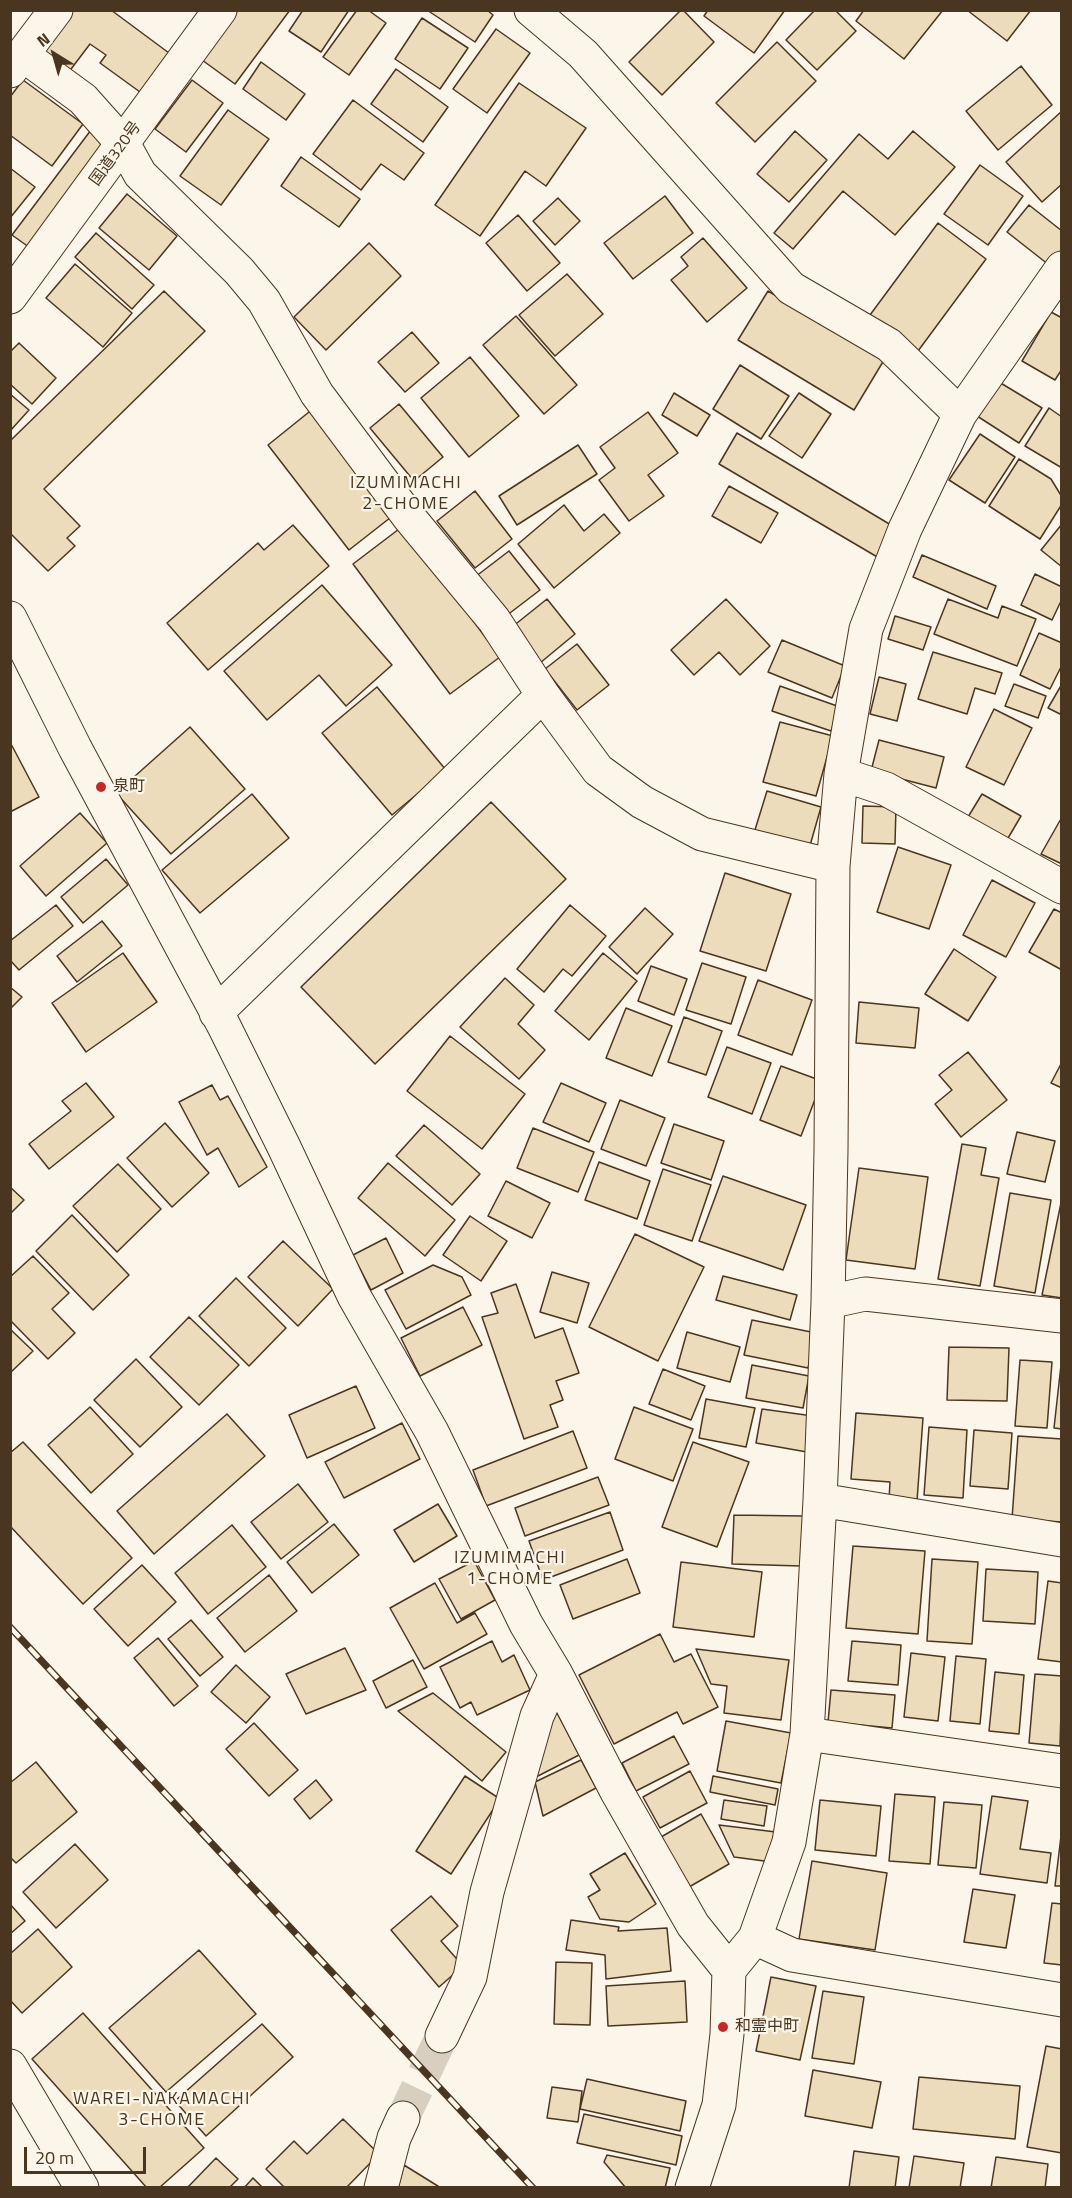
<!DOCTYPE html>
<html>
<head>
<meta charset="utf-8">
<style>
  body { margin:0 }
  #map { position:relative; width:1072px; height:2198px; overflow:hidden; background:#fbf6e9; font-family:"Titillium Web",sans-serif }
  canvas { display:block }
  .frame { position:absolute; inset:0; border:12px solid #4a3520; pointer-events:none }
  .north { position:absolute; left:24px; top:24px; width:60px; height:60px; -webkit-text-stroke:4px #fbf6e9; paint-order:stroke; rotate:323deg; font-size:16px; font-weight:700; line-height:24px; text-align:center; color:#4a3520 }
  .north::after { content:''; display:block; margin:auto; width:21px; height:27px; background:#4a3520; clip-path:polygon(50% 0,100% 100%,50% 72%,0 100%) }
  .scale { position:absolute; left:24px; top:2147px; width:122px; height:27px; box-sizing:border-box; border:3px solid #4a3520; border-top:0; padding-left:8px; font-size:18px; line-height:21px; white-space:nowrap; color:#4a3520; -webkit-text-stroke:4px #fbf6e9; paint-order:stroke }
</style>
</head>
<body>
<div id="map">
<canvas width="1072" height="2198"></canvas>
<div class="frame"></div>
<div class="north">N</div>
<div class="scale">20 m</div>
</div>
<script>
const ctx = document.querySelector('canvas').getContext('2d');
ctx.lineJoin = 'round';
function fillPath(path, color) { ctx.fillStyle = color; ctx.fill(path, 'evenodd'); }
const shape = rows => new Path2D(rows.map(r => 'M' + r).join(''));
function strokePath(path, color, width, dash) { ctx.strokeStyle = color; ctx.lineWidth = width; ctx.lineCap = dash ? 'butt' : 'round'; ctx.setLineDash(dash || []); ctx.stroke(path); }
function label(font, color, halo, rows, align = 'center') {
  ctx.font = font + ' "Titillium Web","Noto Sans JP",sans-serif'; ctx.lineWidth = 4.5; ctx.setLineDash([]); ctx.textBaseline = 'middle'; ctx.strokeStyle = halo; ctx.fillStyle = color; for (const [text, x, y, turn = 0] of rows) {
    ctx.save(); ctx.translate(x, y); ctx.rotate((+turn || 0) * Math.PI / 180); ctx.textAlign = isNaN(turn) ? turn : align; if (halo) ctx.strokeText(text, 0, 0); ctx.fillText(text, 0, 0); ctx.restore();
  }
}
const building = shape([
  [63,10,111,10,169,53,140,92,100,63,106,55,90,44,65,77,32,53,63,10],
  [238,10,290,10,235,84,202,60,238,10],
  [303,10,349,10,321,52,289,31,303,10],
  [357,10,368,10,386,23,349,75,323,57,357,10],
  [427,10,487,10,493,15,475,42,427,10],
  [681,10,683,10,714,42,662,95,629,62,681,10],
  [708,10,785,10,754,53,704,16,708,10],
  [815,10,835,10,856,31,817,70,786,40,815,10],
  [864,10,943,10,904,59,856,21,864,10],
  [967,10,1031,10,1007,41,967,10],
  [422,18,468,48,440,89,395,59,422,18],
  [496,29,530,53,487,113,453,89,496,29],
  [777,42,816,81,755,142,716,103,777,42],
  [261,62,305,94,286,120,243,89,261,62],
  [1021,66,1052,105,998,150,966,111,1021,66],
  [396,69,448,107,423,142,371,104,396,69],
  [23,80,83,124,52,166,10,135,10,97,23,80],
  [192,80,223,103,186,152,155,129,192,80],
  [519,83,586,128,546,186,525,171,480,236,435,205,519,83],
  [353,100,424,153,404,180,381,164,361,190,313,154,353,100],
  [228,110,269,139,221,205,180,176,228,110],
  [1062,111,1062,184,1042,202,1006,162,1062,111],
  [91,130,112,145,33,250,12,235,91,130],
  [795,131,827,160,789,202,757,174,795,131],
  [913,131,955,167,895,235,843,191,793,249,774,233,859,134,888,159,913,131],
  [301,157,360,199,339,227,281,186,301,157],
  [980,165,1023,196,988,245,944,214,980,165],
  [10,168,35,187,10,218,10,168],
  [127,194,177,236,149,270,99,228,127,194],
  [665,196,693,233,633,279,604,243,665,196],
  [558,198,580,221,555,245,533,221,558,198],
  [1029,205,1062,231,1062,250,1049,265,1007,232,1029,205],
  [518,215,560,263,527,291,486,243,518,215],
  [938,223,986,259,918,351,870,315,938,223],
  [96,233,154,285,132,309,75,257,96,233],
  [703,238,747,288,707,322,671,280,688,266,681,257,703,238],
  [369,243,401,276,326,350,294,317,369,243],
  [75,264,132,313,103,347,46,298,75,264],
  [567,274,603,314,555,356,519,315,567,274],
  [164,291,205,331,44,489,80,526,67,538,75,546,48,571,10,533,10,441,164,291],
  [768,291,884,360,854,410,738,340,768,291],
  [1051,312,1062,318,1062,369,1055,380,1022,361,1051,312],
  [516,316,577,385,544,414,483,345,516,316],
  [412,332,439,363,405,392,378,362,412,332],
  [19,343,56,378,32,404,10,384,10,352,19,343],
  [470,357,519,416,469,457,421,398,470,357],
  [740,365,789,396,761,439,713,409,740,365],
  [999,382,1042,408,1019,443,977,416,999,382],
  [674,393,710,415,697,436,662,415,674,393],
  [799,393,831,414,802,458,769,436,799,393],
  [10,394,29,410,10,431,10,394],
  [399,404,443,457,414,481,370,428,399,404],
  [314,408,395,514,349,550,268,445,314,408],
  [1049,408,1062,417,1062,468,1025,446,1049,408],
  [648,412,678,453,648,475,664,496,629,521,599,480,615,468,600,447,648,412],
  [737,433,896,528,879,558,719,464,737,433],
  [980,434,1015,457,985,503,949,480,980,434],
  [578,445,597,474,517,525,499,496,578,445],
  [1019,459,1051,479,1062,497,1062,504,1040,539,989,506,1019,459],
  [729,486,778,513,761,543,712,516,729,486],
  [475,491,512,539,475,568,437,521,475,491],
  [564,505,584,531,604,514,620,533,554,588,518,544,564,505],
  [1062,524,1062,567,1041,550,1062,524],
  [293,525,329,566,208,670,167,623,258,543,264,550,293,525],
  [403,526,500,657,450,694,353,564,403,526],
  [509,551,540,590,506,616,475,577,509,551],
  [922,555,996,586,987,609,913,577,922,555],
  [1035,574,1062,587,1062,599,1052,620,1021,605,1035,574],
  [322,585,392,665,346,706,319,675,267,720,224,671,322,585],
  [547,599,575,634,540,663,512,627,547,599],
  [726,599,770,646,740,675,719,652,694,675,671,650,726,599],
  [948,599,998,618,1002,606,1036,619,1017,666,934,634,948,599],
  [895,616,931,627,923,650,888,639,895,616],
  [1039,633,1062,643,1062,665,1050,689,1020,675,1039,633],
  [782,640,845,666,832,698,768,672,782,640],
  [577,644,609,685,577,710,545,669,577,644],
  [933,652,1002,673,995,694,975,688,967,714,918,699,933,652],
  [879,677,906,684,897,721,870,714,879,677],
  [1014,684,1046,696,1038,718,1005,706,1014,684],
  [1062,684,1062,715,1048,708,1062,684],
  [780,686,840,707,831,731,772,711,780,686],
  [377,687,446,770,392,815,322,733,377,687],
  [994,709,1032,728,1004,785,966,767,994,709],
  [780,722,833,736,816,796,763,782,780,722],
  [190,727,245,789,171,854,116,793,190,727],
  [879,740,944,757,936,788,871,771,879,740],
  [10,742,39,797,10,812,10,742],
  [767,791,821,807,809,849,754,833,767,791],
  [252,794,289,838,200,913,162,870,252,794],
  [982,794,1021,816,1004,845,965,822,982,794],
  [491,802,566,879,375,1064,301,987,491,802],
  [863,806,896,807,895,844,862,843,863,806],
  [80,813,107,843,46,896,20,866,80,813],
  [1062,817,1062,864,1041,854,1062,817],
  [898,847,951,865,929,929,877,912,898,847],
  [106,859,128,885,83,923,61,897,106,859],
  [725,873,791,894,766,971,700,951,725,873],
  [992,880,1035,903,1006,957,963,935,992,880],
  [56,905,73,926,19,970,10,960,10,941,56,905],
  [570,905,606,936,572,976,563,969,544,992,517,969,570,905],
  [645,908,673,934,637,974,609,947,645,908],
  [1054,909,1062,913,1062,970,1029,952,1054,909],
  [102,921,122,946,77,982,57,956,102,921],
  [954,949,996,977,968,1021,925,994,954,949],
  [123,953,157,1002,86,1052,52,1003,123,953],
  [603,953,637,981,589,1040,555,1011,603,953],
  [702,963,746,977,731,1024,686,1010,702,963],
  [651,966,687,979,674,1015,638,1001,651,966],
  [505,978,534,1005,518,1024,545,1050,519,1079,460,1027,505,978],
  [758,980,812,1000,792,1055,738,1035,758,980],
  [10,987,22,997,10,1009,10,987],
  [859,1002,919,1008,915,1048,856,1043,859,1002],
  [626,1008,672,1026,652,1076,606,1058,626,1008],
  [684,1017,722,1031,706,1075,668,1062,684,1017],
  [450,1036,525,1094,482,1149,407,1091,450,1036],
  [727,1047,771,1063,752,1114,708,1097,727,1047],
  [968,1052,1007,1100,961,1137,935,1104,952,1090,939,1075,968,1052],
  [1062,1062,1062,1088,1051,1083,1062,1062],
  [781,1066,822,1081,801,1136,760,1120,781,1066],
  [86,1083,114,1117,49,1169,29,1144,71,1111,62,1101,86,1083],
  [561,1083,606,1103,589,1142,543,1122,561,1083],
  [212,1085,220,1100,228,1096,267,1167,239,1187,218,1148,207,1155,179,1102,212,1085],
  [620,1100,665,1118,646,1166,601,1149,620,1100],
  [165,1123,209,1173,172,1207,127,1158,165,1123],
  [674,1124,724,1141,711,1180,661,1163,674,1124],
  [424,1125,480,1174,452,1205,396,1156,424,1125],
  [533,1128,594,1152,578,1192,517,1168,533,1128],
  [1017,1132,1055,1141,1045,1182,1007,1174,1017,1132],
  [962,1144,986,1148,981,1175,999,1178,980,1286,938,1279,962,1144],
  [599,1162,650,1181,637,1219,585,1200,599,1162],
  [388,1163,455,1220,425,1256,358,1198,388,1163],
  [118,1164,161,1209,117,1252,73,1206,118,1164],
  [859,1168,928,1177,915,1269,846,1260,859,1168],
  [663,1169,711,1185,692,1241,644,1225,663,1169],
  [723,1176,806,1205,783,1270,699,1241,723,1176],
  [506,1181,550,1203,532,1238,488,1216,506,1181],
  [10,1187,24,1200,10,1214,10,1187],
  [1010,1193,1051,1200,1035,1293,994,1286,1010,1193],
  [1062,1198,1062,1298,1042,1295,1062,1198],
  [72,1215,129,1275,93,1310,36,1251,72,1215],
  [470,1216,507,1241,481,1281,443,1255,470,1216],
  [635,1234,704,1267,658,1361,589,1327,635,1234],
  [386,1238,403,1273,371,1290,353,1255,386,1238],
  [283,1241,333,1289,298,1326,248,1277,283,1241],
  [33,1256,69,1293,52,1309,75,1333,48,1359,10,1320,10,1277,33,1256],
  [433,1265,462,1277,471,1295,406,1329,385,1290,433,1265],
  [552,1272,589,1283,577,1323,540,1312,552,1272],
  [723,1276,797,1295,790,1320,716,1300,723,1276],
  [236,1278,286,1328,249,1366,199,1316,236,1278],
  [516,1284,535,1338,563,1328,579,1373,556,1381,563,1400,550,1405,558,1427,524,1439,482,1317,498,1313,491,1293,516,1284],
  [463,1307,482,1345,420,1376,401,1338,463,1307],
  [189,1317,239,1365,199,1405,150,1357,189,1317],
  [752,1320,816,1333,808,1368,744,1355,752,1320],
  [10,1329,33,1351,10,1373,10,1329],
  [687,1332,740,1347,730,1382,677,1368,687,1332],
  [949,1347,1009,1348,1007,1401,947,1400,949,1347],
  [136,1359,182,1407,140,1447,94,1400,136,1359],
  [1020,1360,1052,1362,1047,1428,1015,1426,1020,1360],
  [752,1365,809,1376,803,1408,746,1398,752,1365],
  [1061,1365,1062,1365,1062,1429,1054,1428,1061,1365],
  [663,1369,705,1386,691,1420,649,1404,663,1369],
  [356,1386,375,1428,307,1458,289,1415,356,1386],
  [706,1399,755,1408,746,1447,699,1438,706,1399],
  [90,1407,133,1454,91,1493,48,1445,90,1407],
  [634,1407,693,1429,673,1481,615,1459,634,1407],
  [762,1409,813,1416,807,1452,756,1443,762,1409],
  [856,1413,923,1418,917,1501,889,1500,890,1482,851,1479,856,1413],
  [227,1414,265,1456,154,1554,117,1511,227,1414],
  [402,1423,420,1459,344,1498,325,1462,402,1423],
  [929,1427,967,1430,963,1498,924,1495,929,1427],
  [974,1430,1012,1433,1008,1489,970,1486,974,1430],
  [573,1431,587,1468,486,1506,473,1470,573,1431],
  [1018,1436,1062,1439,1062,1522,1012,1519,1018,1436],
  [23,1442,132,1558,83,1604,10,1526,10,1453,23,1442],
  [693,1442,749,1462,717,1547,662,1527,693,1442],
  [598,1477,609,1505,525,1536,515,1508,598,1477],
  [298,1484,328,1522,281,1559,251,1522,298,1484],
  [438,1504,457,1536,414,1562,394,1530,438,1504],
  [610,1512,623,1550,543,1580,529,1541,610,1512],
  [734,1515,803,1516,801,1566,732,1564,734,1515],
  [334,1524,359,1555,312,1593,287,1562,334,1524],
  [232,1525,266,1567,208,1614,175,1573,232,1525],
  [853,1546,925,1551,918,1634,846,1628,853,1546],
  [627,1559,640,1593,573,1619,560,1585,627,1559],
  [932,1559,978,1562,972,1644,927,1641,932,1559],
  [474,1561,495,1600,461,1619,439,1579,474,1561],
  [681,1562,762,1572,754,1637,673,1627,681,1562],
  [142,1565,176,1602,128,1646,94,1609,142,1565],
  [986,1569,1038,1572,1035,1624,983,1621,986,1569],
  [269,1575,297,1611,245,1652,217,1618,269,1575],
  [1048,1581,1062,1583,1062,1662,1038,1659,1048,1581],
  [435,1583,457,1623,475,1613,487,1634,424,1669,390,1608,435,1583],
  [191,1620,223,1657,200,1676,168,1639,191,1620],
  [660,1634,674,1662,691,1654,718,1707,683,1724,677,1712,614,1744,579,1675,660,1634],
  [158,1638,198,1686,174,1706,134,1658,158,1638],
  [492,1641,502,1662,514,1655,530,1690,477,1715,471,1702,460,1708,440,1667,492,1641],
  [852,1641,901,1645,898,1685,848,1681,852,1641],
  [345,1648,366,1690,306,1714,286,1674,345,1648],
  [696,1649,789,1660,781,1720,724,1713,727,1686,711,1684,696,1649],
  [911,1653,945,1657,938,1721,904,1717,911,1653],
  [956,1656,986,1659,980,1724,950,1721,956,1656],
  [413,1660,427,1687,386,1708,373,1681,413,1660],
  [236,1665,270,1697,246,1723,211,1692,236,1665],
  [995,1672,1024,1675,1019,1734,989,1731,995,1672],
  [1035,1674,1062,1676,1060,1746,1029,1743,1035,1674],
  [831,1690,895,1695,892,1728,828,1722,831,1690],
  [433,1693,506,1752,482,1781,398,1711,433,1693],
  [556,1711,579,1755,538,1776,533,1767,556,1711],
  [726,1721,791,1733,781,1783,717,1771,726,1721],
  [254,1723,298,1770,269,1796,226,1749,254,1723],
  [674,1736,689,1764,636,1791,622,1763,674,1736],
  [581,1760,596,1788,543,1816,535,1782,581,1760],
  [36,1762,77,1812,16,1863,10,1857,10,1783,36,1762],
  [690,1771,707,1803,660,1828,643,1797,690,1771],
  [465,1776,500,1799,451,1874,416,1851,465,1776],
  [713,1776,778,1789,775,1805,710,1792,713,1776],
  [316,1780,332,1800,310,1819,294,1799,316,1780],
  [895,1794,935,1797,930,1864,889,1861,895,1794],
  [992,1796,1028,1801,1020,1849,1051,1853,1047,1883,980,1874,992,1796],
  [724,1800,767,1806,764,1826,721,1819,724,1800],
  [820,1800,881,1806,876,1856,815,1850,820,1800],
  [944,1802,982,1805,976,1868,938,1865,944,1802],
  [701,1814,729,1864,689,1887,661,1837,701,1814],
  [719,1825,776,1832,772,1862,734,1857,719,1825],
  [1061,1836,1062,1836,1062,1886,1055,1886,1061,1836],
  [75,1844,108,1880,56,1928,23,1892,75,1844],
  [625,1853,656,1904,629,1922,600,1919,588,1897,600,1890,590,1874,625,1853],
  [812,1861,887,1873,875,1950,799,1939,812,1861],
  [973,1889,1015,1895,1006,1948,964,1942,973,1889],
  [431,1896,458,1926,441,1941,463,1966,439,1987,391,1930,431,1896],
  [1052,1903,1062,1904,1062,1965,1044,1963,1052,1903],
  [10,1904,25,1921,10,1934,10,1904],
  [571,1920,619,1927,618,1931,667,1928,671,1971,606,1979,605,1955,566,1950,571,1920],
  [38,1929,72,1967,22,2013,10,2000,10,1954,38,1929],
  [199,1950,256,2014,166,2092,109,2028,199,1950],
  [556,1962,592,1963,590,2025,554,2024,556,1962],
  [771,1977,816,1986,800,2060,756,2051,771,1977],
  [685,1981,687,2022,608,2026,606,1986,685,1981],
  [823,1991,864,1997,854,2064,812,2058,823,1991],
  [83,2013,204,2148,159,2188,147,2188,32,2059,83,2013],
  [262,2024,293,2057,206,2136,175,2101,262,2024],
  [1046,2046,1062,2049,1062,2153,1027,2147,1046,2046],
  [813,2070,881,2082,872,2128,805,2116,813,2070],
  [919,2077,1020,2086,1015,2139,913,2129,919,2077],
  [587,2079,686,2101,680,2131,580,2109,587,2079],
  [552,2087,582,2091,578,2122,547,2118,552,2087],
  [584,2114,682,2136,676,2165,577,2143,584,2114],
  [343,2119,379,2154,346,2188,285,2188,266,2169,294,2141,307,2154,343,2119],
  [854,2151,899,2157,895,2188,849,2188,854,2151],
  [607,2155,670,2168,665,2188,626,2188,604,2162,607,2155],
  [914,2156,964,2163,960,2188,909,2188,914,2156],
  [996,2157,1048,2164,1045,2188,991,2188,996,2157],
  [216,2158,238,2179,229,2188,187,2188,216,2158],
  [404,2165,441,2188,398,2188,404,2165],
  [253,2178,263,2188,244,2188,253,2178]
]);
const minorTunnel = shape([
  [403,2118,442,2036]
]);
const minor = shape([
  [531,10,583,54,791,288,889,345,960,414],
  [23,55,83,99,124,145,140,174,239,271,264,301,317,394,408,516,494,620,543,695,598,770,642,802,702,834,833,866],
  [10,71,56,10],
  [10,618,75,748,224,1026,284,1147,354,1296,432,1432,526,1624,556,1674,616,1790,693,1925,729,1970],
  [841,774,886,789,1062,887],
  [216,1013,543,695],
  [828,1302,865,1294,1062,1316],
  [820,1500,1062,1540],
  [807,1734,1062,1771],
  [755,1938,792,1955,1062,2000],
  [442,2036,470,1977,487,1892,537,1716,556,1674],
  [10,2066,82,2188],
  [381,2188,394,2138,403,2118],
  [692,2188,719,2105,727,2034,729,1970,755,1938,789,1842,807,1734,820,1500,828,1302,831,1150,833,866,841,774,866,629,905,529,960,414,1062,268]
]);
const tertiary = shape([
  [10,297,220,10]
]);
const rail = shape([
  [10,1627,533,2188]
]);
const markers = [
  [101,787,6,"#c62828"],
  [723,2027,6,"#c62828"]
];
const streetNames = [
  ["国道320号",116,154,-54]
];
const poiNames = [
  ["泉町",113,787],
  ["和霊中町",735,2027]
];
const neighbourhoodNames = [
  ["IZUMIMACHI",406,484],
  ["2-CHOME",406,505],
  ["IZUMIMACHI",510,1559],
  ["1-CHOME",510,1580],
  ["WAREI-NAKAMACHI",162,2100],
  ["3-CHOME",162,2121]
];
fillPath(building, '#ecdcbc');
strokePath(building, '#4a3520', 1.5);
strokePath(minorTunnel, '#d8cfc1', 33, [33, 16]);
strokePath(minor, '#4a3520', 35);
strokePath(tertiary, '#4a3520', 35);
strokePath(minor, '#fbf6e9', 33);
strokePath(tertiary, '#fbf6e9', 33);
strokePath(rail, '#4a3520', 7);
strokePath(rail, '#fbf6e9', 4.5, [14]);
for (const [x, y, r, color] of markers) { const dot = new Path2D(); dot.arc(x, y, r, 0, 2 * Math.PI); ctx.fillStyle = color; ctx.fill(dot); strokePath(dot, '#fbf6e9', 2); }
label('16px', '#4a3520', '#fbf6e9', streetNames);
label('16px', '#4a3520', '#fbf6e9', poiNames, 'left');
ctx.letterSpacing = '1.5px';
label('18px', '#4a3520', '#fbf6e9', neighbourhoodNames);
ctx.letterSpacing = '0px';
</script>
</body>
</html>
